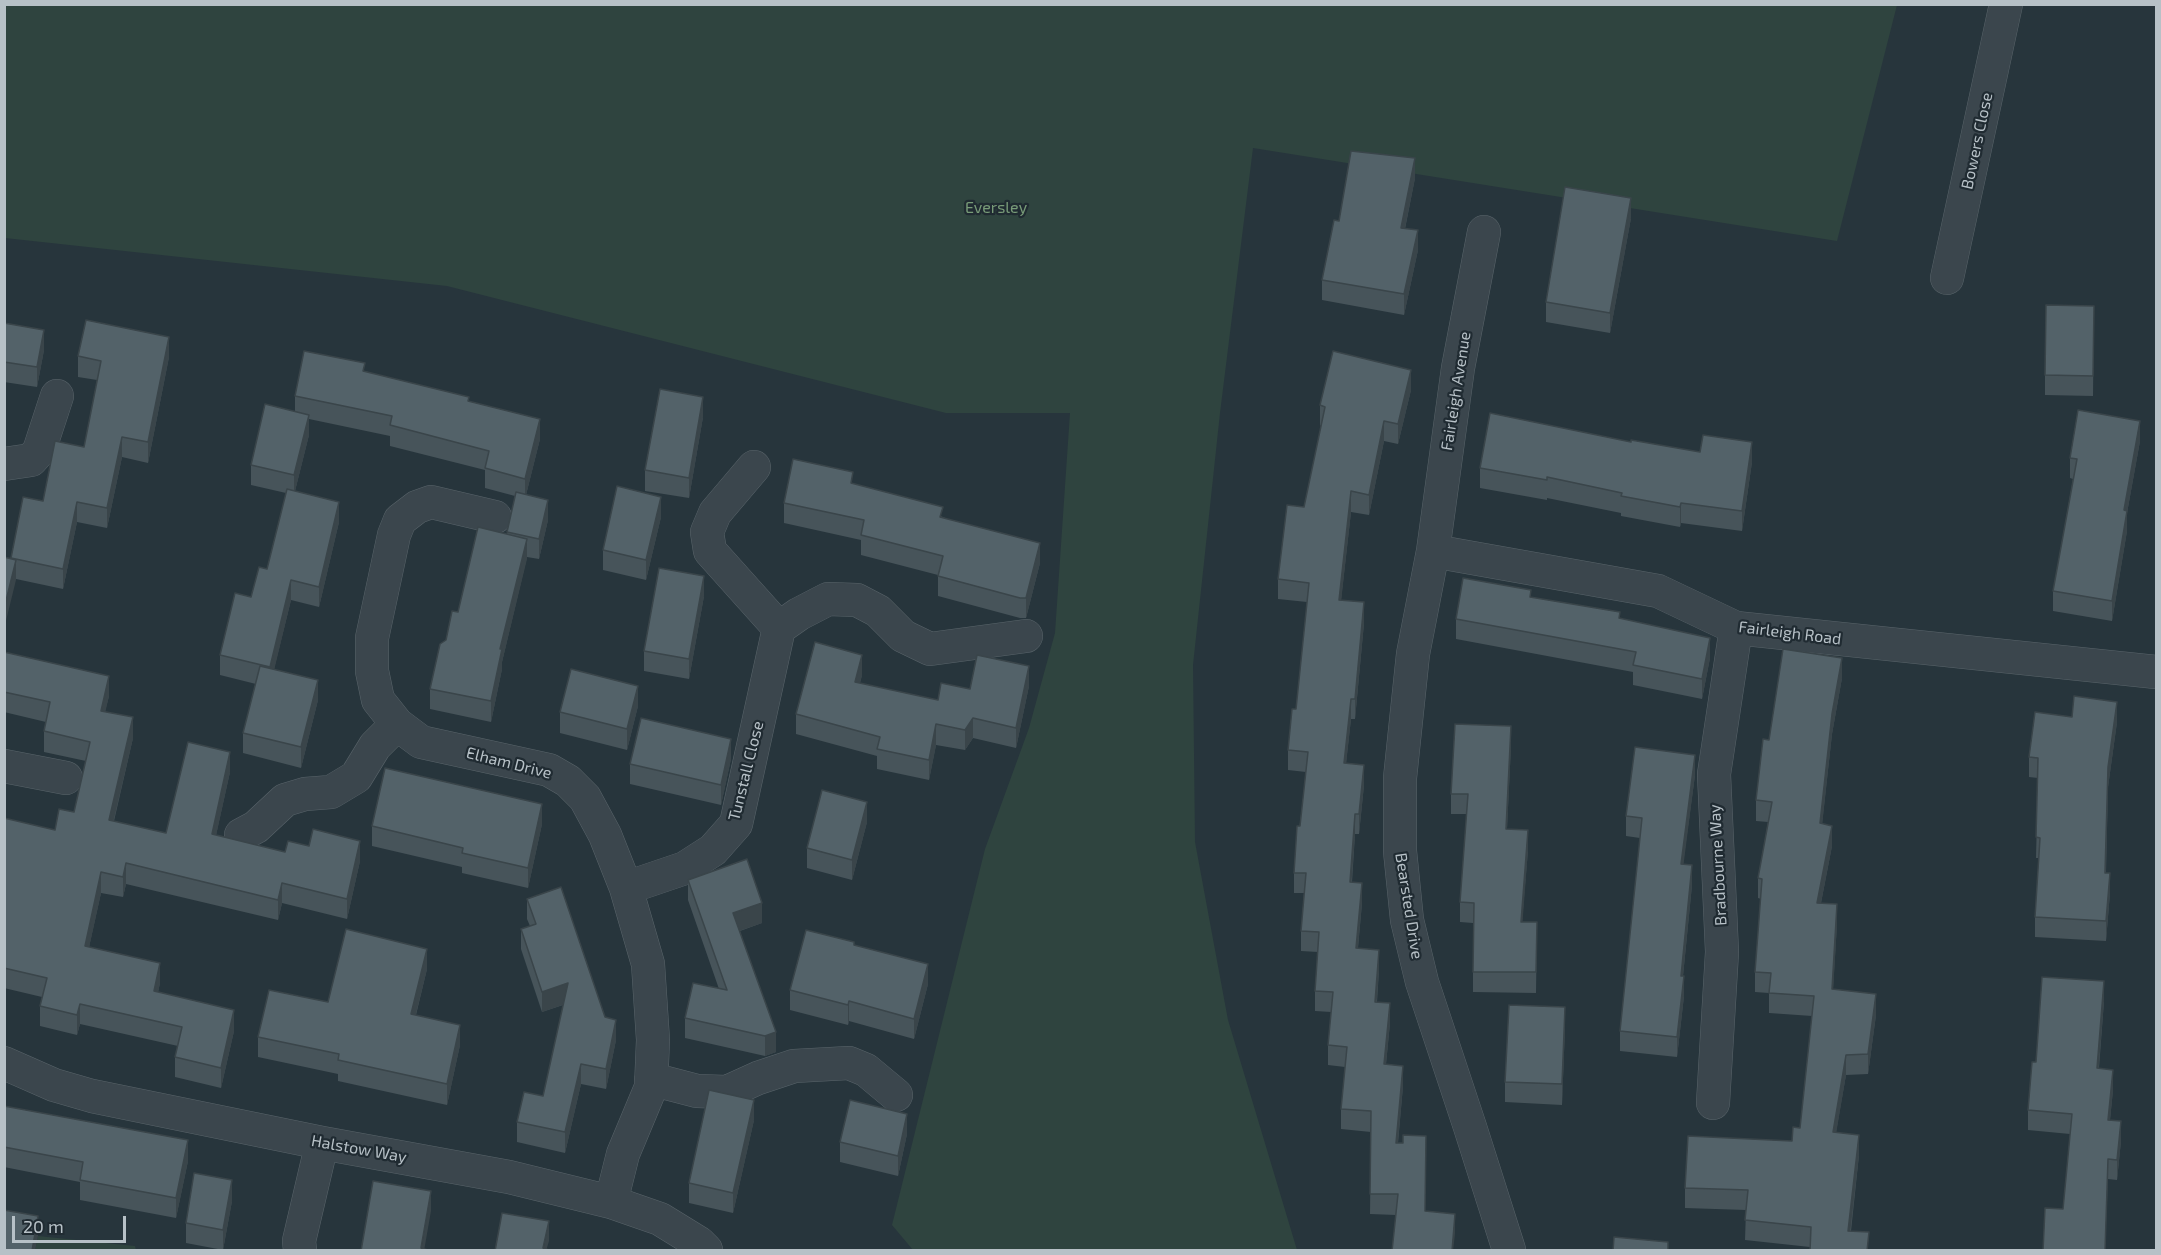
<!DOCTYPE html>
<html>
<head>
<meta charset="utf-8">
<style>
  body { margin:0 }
  #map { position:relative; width:2161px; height:1255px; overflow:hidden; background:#27353c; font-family:"Exo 2",sans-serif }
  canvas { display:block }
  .frame { position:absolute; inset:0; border:6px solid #b7c1c7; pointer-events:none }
  .scale { position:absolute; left:12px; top:1216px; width:114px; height:27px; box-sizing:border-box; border:3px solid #b7c1c7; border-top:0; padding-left:8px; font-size:18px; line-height:21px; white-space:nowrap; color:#b7c1c7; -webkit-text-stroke:4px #202b32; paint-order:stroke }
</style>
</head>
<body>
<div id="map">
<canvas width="2161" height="1255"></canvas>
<div class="frame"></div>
<div class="scale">20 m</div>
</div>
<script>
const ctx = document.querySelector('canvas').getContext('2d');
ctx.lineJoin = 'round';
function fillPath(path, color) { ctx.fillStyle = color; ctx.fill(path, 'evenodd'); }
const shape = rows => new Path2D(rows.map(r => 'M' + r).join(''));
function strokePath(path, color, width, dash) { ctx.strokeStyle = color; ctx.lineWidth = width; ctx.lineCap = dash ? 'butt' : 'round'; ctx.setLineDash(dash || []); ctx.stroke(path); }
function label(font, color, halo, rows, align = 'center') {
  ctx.font = font + ' "Exo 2",sans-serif'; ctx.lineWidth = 4.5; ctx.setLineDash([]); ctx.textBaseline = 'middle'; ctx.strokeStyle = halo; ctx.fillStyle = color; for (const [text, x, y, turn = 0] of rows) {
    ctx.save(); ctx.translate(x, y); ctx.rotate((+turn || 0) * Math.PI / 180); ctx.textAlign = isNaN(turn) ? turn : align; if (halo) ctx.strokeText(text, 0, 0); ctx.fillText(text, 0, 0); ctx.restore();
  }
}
const green = shape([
  [5,5,1897,5,1837,241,1253,148,1220,413,1193,665,1195,842,1228,1020,1297,1250,913,1250,892,1225,985,849,1029,728,1055,633,1070,413,946,413,447,286,5,238],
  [38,1236,135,1246,136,1250,35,1250]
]);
const street = shape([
  [1484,232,1458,368,1433,551,1413,654,1400,778,1400,851,1407,920,1422,982,1470,1127,1509,1250],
  [1947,278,2006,4],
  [4,464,31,460,39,451,57,396],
  [495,517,431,502,417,507,400,520,394,535,372,638,372,671,378,700,397,724,421,742,549,770,568,781,585,798,605,835,626,888,648,964,653,1040,651,1087,623,1154,611,1202],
  [1433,551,1658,591,1736,628,2156,672],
  [779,628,799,614,828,599,857,600,878,611,903,636,930,649,1026,636],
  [4,766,66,778],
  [241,835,256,827,285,800,305,794,331,792,356,777,375,746,397,724],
  [626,888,685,868,713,850,736,824,779,628,710,551,707,532,715,513,754,467],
  [4,1063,54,1085,92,1096,322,1143,509,1177,611,1202,660,1219,699,1243,706,1250],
  [651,1079,697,1091,727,1092,758,1078,794,1066,849,1063,866,1070,896,1095],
  [1713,1103,1722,952,1714,774,1736,628],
  [300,1250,299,1241,322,1143]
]);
const wall = shape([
  [1415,178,1405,229,1418,250,1404,315,1322,300,1322,280,1339,221],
  [1631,218,1610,333,1546,322,1546,302],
  [2094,306,2093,396,2045,395,2045,375],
  [4,323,44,350,37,387,4,382],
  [78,356,169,357,148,463,122,457,107,528,77,522,63,589,16,579,11,559,43,501,84,447,97,380,78,377],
  [365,371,469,401,540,439,526,495,548,520,539,559,527,557,502,662,502,669,491,722,430,709,430,689,446,640,458,612,507,534,515,496,485,488,485,470,390,446,390,436,309,419,309,435,295,491,339,522,319,607,291,600,274,669,318,700,301,768,243,753,243,733,256,684,220,675,220,655,267,569,286,493,251,485,251,465,295,411,295,396],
  [1411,390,1398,444,1384,441,1369,515,1351,512,1341,600,1364,623,1355,719,1351,719,1346,763,1364,785,1359,834,1355,834,1352,882,1362,903,1358,948,1379,970,1377,1002,1390,1023,1386,1064,1403,1086,1398,1143,1425,1211,1455,1234,1396,1215,1370,1214,1371,1132,1341,1129,1341,1109,1345,1067,1328,1065,1328,1045,1331,1012,1315,1011,1315,991,1318,952,1301,951,1301,931,1304,893,1294,893,1294,873,1306,772,1288,770,1288,750,1296,709,1307,602,1278,599,1278,579,1304,507,1321,426,1320,425,1320,405],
  [703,417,689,498,645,491,645,470],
  [2140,441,2127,513,2127,531,2112,621,2053,611,2053,591,2073,479,2070,478,2070,458],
  [1631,442,1752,462,1742,531,1681,523,1680,527,1621,516,1621,513,1547,498,1547,500,1480,488,1480,468],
  [853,484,943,517,1040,563,1026,618,1020,618,938,596,938,575,861,555,861,540,784,523,784,503],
  [661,517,646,580,603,570,603,550],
  [704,596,689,679,644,671,644,651],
  [1531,597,1620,619,1710,658,1702,699,1633,685,1633,672,1456,639,1456,619],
  [4,652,109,696,105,711,133,738,114,821,166,833,230,772,216,835,285,852,360,861,347,919,282,903,278,920,126,884,123,897,101,893,89,947,160,983,158,992,234,1031,221,1088,175,1077,175,1057,178,1046,80,1024,77,1035,40,1026,40,1006,42,997,4,988,4,818,55,830,74,812,86,761,44,752,44,731,46,722,4,712],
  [862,675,860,683,938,700,970,689,1029,686,1016,748,973,738,965,750,936,745,929,780,877,769,877,756,796,734,796,714],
  [1842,678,1832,734,1822,824,1832,846,1821,903,1837,924,1833,989,1876,1015,1868,1074,1846,1075,1836,1132,1859,1155,1851,1231,1869,1251,1810,1247,1745,1240,1746,1210,1685,1208,1685,1188,1792,1141,1800,1128,1812,1016,1769,1013,1769,993,1755,992,1755,972,1761,899,1758,898,1758,878,1768,822,1756,821,1756,800,1769,740],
  [638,706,627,750,560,733,560,712],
  [2072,717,2117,722,2108,787,2106,873,2110,893,2106,941,2035,937,2035,917,2039,858,2036,858,2038,778,2029,777,2029,757],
  [1511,746,1507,829,1528,850,1522,922,1537,922,1536,993,1473,992,1473,923,1460,922,1460,902,1467,814,1451,814,1451,794],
  [731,759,721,805,630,784,630,764],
  [1695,775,1683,864,1692,885,1683,976,1684,996,1677,1057,1620,1051,1620,1031,1640,838,1626,836,1626,816],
  [867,822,852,880,807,868,807,848],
  [542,824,528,888,462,873,462,867,372,846,372,826],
  [688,880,762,923,740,931,776,1052,765,1056,685,1038,685,1018,719,989,688,900],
  [527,899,605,1017,616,1040,606,1089,581,1084,565,1153,517,1142,517,1122,543,1096,563,1005,542,1012,521,949,521,929,530,926,527,919],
  [854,945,928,984,914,1039,849,1021,848,1025,790,1010,790,990],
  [427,969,416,1015,460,1045,447,1105,338,1081,338,1074,258,1057,258,1037,328,1002],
  [2104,1001,2099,1068,2113,1090,2110,1120,2121,1141,2117,1180,2108,1179,2063,1209,2070,1134,2028,1130,2028,1110],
  [1565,1027,1562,1105,1505,1102,1505,1082],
  [4,1106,188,1161,176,1218,80,1200,80,1182,4,1167],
  [754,1120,733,1213,689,1203,689,1183],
  [907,1134,898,1176,840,1162,840,1142],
  [232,1201,223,1250,186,1243,186,1223]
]);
const shadedWall = shape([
  [1415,158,1415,178,1401,248,1401,228],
  [1631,198,1631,218,1610,333,1610,313],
  [1418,230,1418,250,1404,315,1404,294],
  [44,330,44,350,37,387,37,367],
  [169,337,169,357,148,463,148,442],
  [1411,370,1411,390,1398,444,1398,424],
  [703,397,703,417,689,498,689,478],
  [309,415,309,435,294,495,294,475],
  [540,419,540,439,525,499,525,479],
  [1384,421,1384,441,1369,515,1369,495],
  [2140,421,2140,441,2127,513,2127,531,2112,621,2112,601,2124,510],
  [122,437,122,457,107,528,107,508],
  [1752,442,1752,462,1742,531,1742,511],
  [1351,491,1351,512,1339,620,1339,600],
  [661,497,661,517,646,580,646,560],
  [548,500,548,520,539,559,539,539],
  [77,502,77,522,63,589,63,569],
  [339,502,339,522,319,607,319,587],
  [1681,503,1681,523,1680,527,1680,507],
  [527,539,527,559,502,662,502,669,491,722,491,701,500,649],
  [1040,543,1040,563,1026,618,1026,598],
  [16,560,16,580,4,629,4,609],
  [704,576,704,596,689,679,689,659],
  [291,580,291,600,270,687,270,667],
  [1364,602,1364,623,1355,719,1355,699],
  [1710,638,1710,658,1702,699,1702,679],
  [862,655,862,675,855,702,855,682],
  [1842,658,1842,678,1832,734,1820,844,1820,823,1832,714],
  [1029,666,1029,686,1016,748,1016,728],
  [109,676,109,696,101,731,101,711],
  [318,680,318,700,301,768,301,747],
  [638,686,638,706,627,750,627,729],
  [1351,699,1351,719,1344,783,1344,763],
  [2117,702,2117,722,2108,787,2105,893,2108,767],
  [133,717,133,738,109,840,109,820],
  [973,718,973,738,965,750,965,730],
  [936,724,936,745,929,780,929,760],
  [1511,726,1511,746,1506,849,1506,829],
  [731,739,731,759,721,805,721,785],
  [230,752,230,772,212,854,212,834],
  [1695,755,1695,775,1681,884,1681,864],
  [1364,765,1364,785,1359,834,1359,814],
  [867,802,867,822,852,880,852,860],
  [542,804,542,824,528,888,528,868],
  [1355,814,1355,834,1350,902,1350,882],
  [1832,826,1832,846,1817,923,1817,903],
  [1528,830,1528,850,1521,942,1521,922],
  [360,841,360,861,347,919,347,899],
  [126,863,126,884,123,897,123,877],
  [1692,865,1692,885,1681,996,1681,976],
  [101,872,101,893,85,966,85,946],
  [2110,873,2110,893,2106,941,2106,921],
  [282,883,282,903,278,920,278,900],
  [1362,883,1362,903,1356,968,1356,948],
  [762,903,762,923,733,933,733,913],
  [1837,904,1837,924,1832,1009,1832,989],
  [427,949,427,969,411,1034,411,1014],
  [1379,950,1379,970,1375,1022,1375,1002],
  [160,963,160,983,154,1011,154,991],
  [928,964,928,984,914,1039,914,1019],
  [1684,976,1684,996,1677,1057,1677,1037],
  [2104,981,2104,1001,2097,1088,2097,1068],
  [568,983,568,1003,542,1012,542,992],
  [1876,994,1876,1015,1868,1074,1868,1054],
  [849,1001,849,1021,848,1025,848,1005],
  [1390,1003,1390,1023,1384,1084,1384,1064],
  [80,1004,80,1024,77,1035,77,1015],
  [1565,1007,1565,1027,1562,1105,1562,1084],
  [234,1010,234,1031,221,1088,221,1068],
  [616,1020,616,1040,606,1089,606,1069],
  [460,1025,460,1045,447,1105,447,1084],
  [776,1032,776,1052,765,1056,765,1036],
  [1846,1055,1846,1075,1833,1152,1833,1132],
  [581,1064,581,1084,565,1153,565,1132],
  [1403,1066,1403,1086,1396,1163,1396,1143],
  [2113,1070,2113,1090,2108,1140,2108,1120],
  [754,1100,754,1120,733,1213,733,1193],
  [907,1114,907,1134,898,1176,898,1156],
  [2121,1121,2121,1141,2117,1180,2117,1160],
  [1859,1135,1859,1155,1848,1251,1848,1231],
  [188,1140,188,1161,176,1218,176,1198],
  [2108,1159,2108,1179,2105,1251],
  [232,1180,232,1201,223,1250,223,1230],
  [431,1191,431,1211,424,1251,421,1251],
  [1455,1214,1455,1234,1453,1251,1452,1251],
  [38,1216,38,1236,35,1251,32,1251],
  [549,1221,549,1241,546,1251,543,1251]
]);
const building = shape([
  [1351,151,1415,158,1401,228,1418,230,1404,294,1322,280,1334,220,1339,221,1351,151],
  [1565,187,1631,198,1610,313,1546,302,1565,187],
  [2046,305,2094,306,2093,376,2045,375,2046,305],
  [86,320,169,337,148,442,122,437,107,508,77,502,63,569,11,558,23,497,43,501,55,441,84,447,101,361,78,356,86,320],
  [4,323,44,330,37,367,4,362,4,323],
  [304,351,365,363,363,371,469,397,468,401,540,419,525,479,485,468,489,451,390,425,392,416,295,396,304,351],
  [1333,351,1411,370,1398,424,1384,421,1369,495,1351,491,1339,600,1364,602,1355,699,1351,699,1344,763,1364,765,1359,814,1355,814,1350,882,1362,883,1356,948,1379,950,1375,1002,1390,1003,1384,1064,1403,1066,1396,1143,1403,1143,1403,1135,1426,1136,1425,1211,1455,1214,1452,1251,1392,1251,1398,1194,1370,1194,1371,1111,1341,1109,1347,1047,1328,1045,1333,992,1315,991,1319,932,1301,931,1306,873,1294,873,1297,826,1300,826,1308,752,1288,750,1292,709,1296,709,1309,583,1278,579,1287,505,1304,507,1325,407,1320,405,1333,351],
  [660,389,703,397,689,478,645,470,660,389],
  [265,404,309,415,294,475,251,465,265,404],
  [2078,410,2140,421,2124,510,2127,511,2112,601,2053,591,2077,459,2070,458,2078,410],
  [1490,413,1631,442,1631,440,1700,452,1703,435,1752,442,1742,511,1681,503,1680,507,1621,496,1622,493,1547,477,1547,480,1480,468,1490,413],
  [793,459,853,472,851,483,943,507,940,517,1040,543,1026,598,1020,598,938,576,943,556,861,535,864,520,784,503,793,459],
  [617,486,661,497,646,560,603,550,617,486],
  [287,489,339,502,319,587,291,580,270,667,220,655,235,593,251,597,259,567,267,569,287,489],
  [516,492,548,500,539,539,507,532,516,492],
  [478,527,527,539,500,649,502,649,491,701,430,689,440,644,446,640,452,611,458,612,478,527],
  [4,557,16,560,4,609,4,557],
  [659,568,704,576,689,659,644,651,659,568],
  [1463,578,1531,590,1530,597,1620,612,1619,618,1710,638,1702,679,1633,665,1636,652,1456,619,1463,578],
  [815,642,862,655,855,682,938,700,941,683,970,689,977,655,1029,666,1016,728,973,718,965,730,936,724,929,760,877,749,880,737,796,714,815,642],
  [1783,649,1842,658,1832,714,1820,823,1832,826,1817,903,1837,904,1832,989,1876,994,1868,1054,1846,1055,1833,1132,1859,1135,1848,1231,1869,1232,1867,1251,1810,1251,1811,1227,1745,1220,1748,1190,1685,1188,1688,1136,1792,1141,1793,1127,1800,1128,1814,996,1769,993,1771,973,1755,972,1762,879,1758,878,1772,802,1756,800,1763,739,1769,740,1783,649],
  [4,652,109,676,101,711,133,717,109,820,166,833,188,742,230,752,212,834,285,852,288,841,309,846,313,829,360,841,347,899,282,883,278,900,126,863,123,877,101,872,85,946,160,963,154,991,234,1010,221,1068,175,1057,182,1027,80,1004,77,1015,40,1006,47,978,4,968,4,818,55,830,59,809,74,812,90,742,44,731,50,702,4,692,4,652],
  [260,666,318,680,301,747,243,733,260,666],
  [571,669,638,686,627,729,560,712,571,669],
  [2074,696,2117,702,2108,767,2105,873,2110,873,2106,921,2035,917,2040,838,2036,837,2038,758,2029,757,2035,712,2072,717,2074,696],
  [641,718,731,739,721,785,630,764,641,718],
  [1455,724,1511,726,1506,829,1528,830,1521,922,1537,922,1536,972,1473,972,1474,903,1460,902,1468,794,1451,794,1455,724],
  [1635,747,1695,755,1681,864,1692,865,1681,976,1684,976,1677,1037,1620,1031,1642,818,1626,816,1635,747],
  [385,768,542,804,528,868,462,853,463,848,372,826,385,768],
  [822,790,867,802,852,860,807,848,822,790],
  [747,859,762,903,733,913,776,1032,765,1036,685,1018,693,983,727,990,688,880,747,859],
  [561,887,605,1017,616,1020,606,1069,581,1064,565,1132,517,1122,524,1092,543,1096,568,983,542,992,521,929,536,924,527,899,561,887],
  [346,929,427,949,411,1014,460,1025,447,1084,338,1060,339,1054,258,1037,269,990,328,1002,346,929],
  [806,930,854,942,854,945,928,964,914,1019,849,1001,848,1005,790,990,806,930],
  [2042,977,2104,981,2097,1068,2113,1070,2108,1120,2121,1121,2117,1160,2108,1159,2105,1251,2043,1251,2045,1208,2063,1209,2072,1114,2028,1110,2032,1062,2036,1062,2042,977],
  [1509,1005,1565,1007,1562,1084,1505,1082,1509,1005],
  [709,1090,754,1100,733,1193,689,1183,709,1090],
  [850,1100,907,1114,898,1156,840,1142,850,1100],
  [4,1106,188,1140,176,1198,80,1180,83,1162,4,1147,4,1106],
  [194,1173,232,1180,223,1230,186,1223,194,1173],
  [373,1181,431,1191,421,1248,431,1251,361,1251,373,1181],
  [4,1210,38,1216,32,1251,4,1251,4,1210],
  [502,1213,549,1221,543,1248,552,1251,495,1251,502,1213],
  [1614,1237,1668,1242,1668,1251,1613,1251,1614,1237]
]);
const streetNames = [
  ["Bowers Close",1977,141,-78],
  ["Fairleigh Avenue",1456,391,-81],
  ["Fairleigh Road",1790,633,7],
  ["Elham Drive",509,763,14],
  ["Tunstall Close",746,771,-76],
  ["Bradbourne Way",1718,865,-93],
  ["Bearsted Drive",1409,906,81],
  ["Halstow Way",359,1149,10]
];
const parkNames = [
  ["Eversley",996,208]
];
fillPath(green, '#2f443f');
strokePath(street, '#59646a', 34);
strokePath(street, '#3b464d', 33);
fillPath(wall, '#47545a');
fillPath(shadedWall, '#3a454a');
fillPath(building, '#536269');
strokePath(building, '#3a454a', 1.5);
label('16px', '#b7c1c7', '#202b32', streetNames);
label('16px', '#789b78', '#202b32', parkNames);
</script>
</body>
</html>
